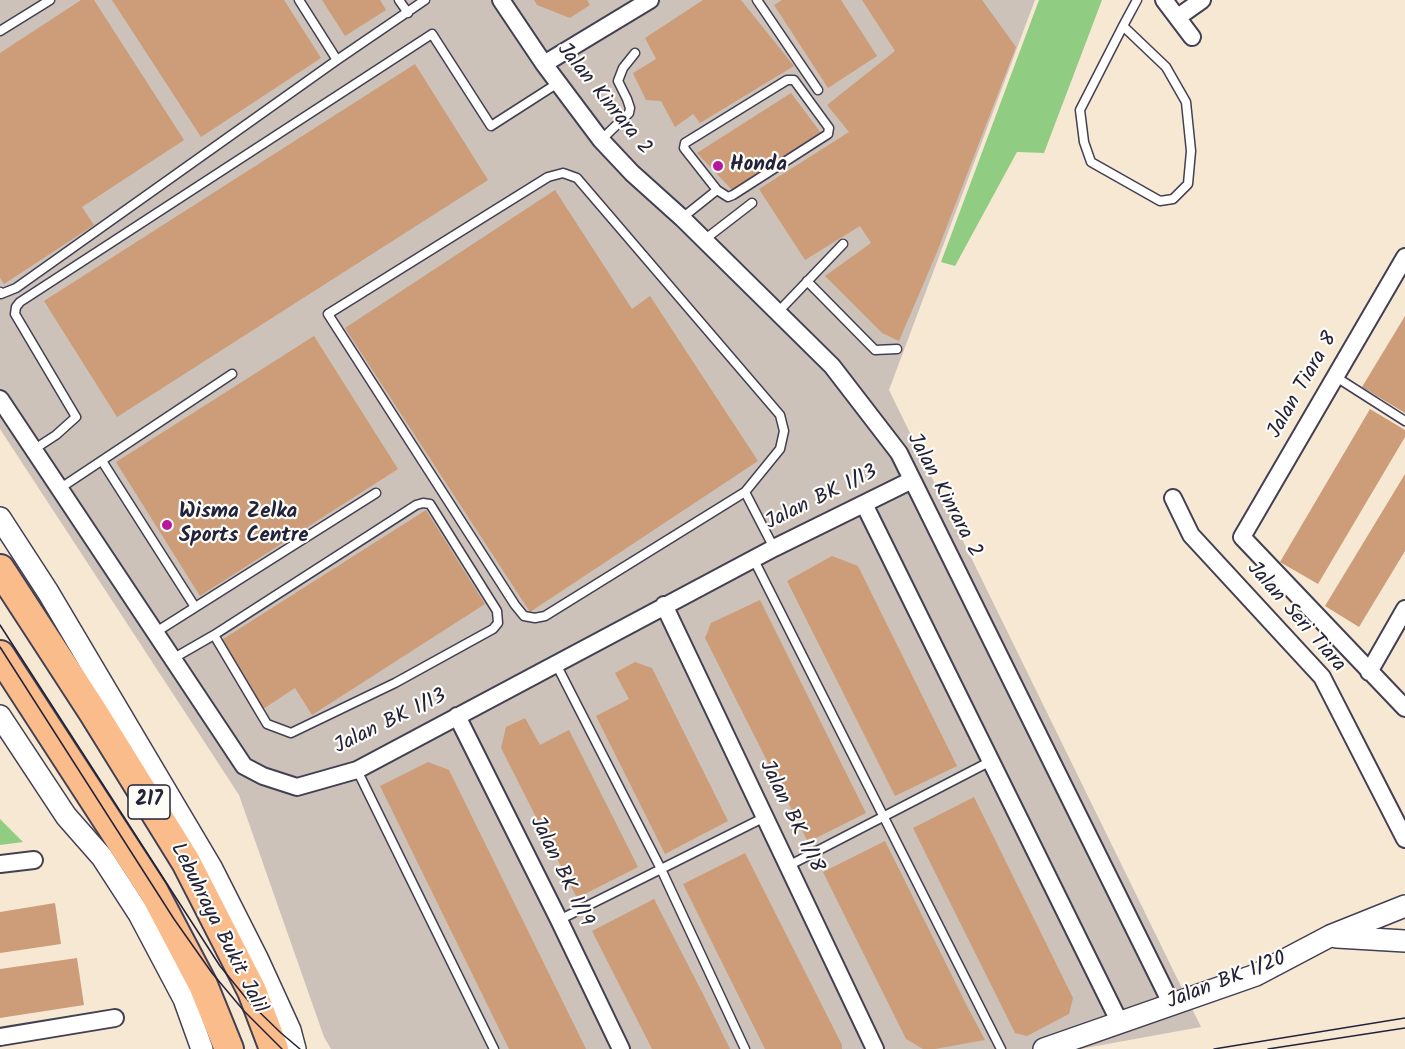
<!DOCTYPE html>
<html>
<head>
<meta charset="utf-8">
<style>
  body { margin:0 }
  canvas { display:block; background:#f7e8d4 }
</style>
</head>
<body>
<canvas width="1405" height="1049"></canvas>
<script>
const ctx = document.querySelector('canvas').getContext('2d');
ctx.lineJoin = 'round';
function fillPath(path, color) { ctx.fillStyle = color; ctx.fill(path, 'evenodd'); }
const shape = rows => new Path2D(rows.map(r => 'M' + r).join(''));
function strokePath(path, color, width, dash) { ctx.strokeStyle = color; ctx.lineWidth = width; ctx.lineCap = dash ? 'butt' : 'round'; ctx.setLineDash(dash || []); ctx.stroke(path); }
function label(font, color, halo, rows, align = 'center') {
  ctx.font = font + ' Kalam,sans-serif'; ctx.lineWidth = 4.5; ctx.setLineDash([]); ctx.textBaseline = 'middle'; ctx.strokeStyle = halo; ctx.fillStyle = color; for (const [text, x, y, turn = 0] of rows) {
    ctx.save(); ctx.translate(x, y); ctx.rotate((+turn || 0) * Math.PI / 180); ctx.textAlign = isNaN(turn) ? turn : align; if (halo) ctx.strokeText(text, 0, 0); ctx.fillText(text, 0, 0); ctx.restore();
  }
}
const industrial = shape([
  [0,0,1035,0,889,390,1201,1027,1080,1049,331,1049,324,1037,239,795,0,429]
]);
const green = shape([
  [1039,0,1102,0,1044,153,1017,152,955,266,941,262],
  [0,819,23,842,0,845]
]);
const building = shape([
  [81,0,94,0,184,140,82,207,94,225,4,284,0,278,0,53],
  [112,0,284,0,321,58,201,137],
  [322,0,380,0,386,10,345,36],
  [534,0,587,0,590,5,570,18,537,5],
  [703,0,741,0,794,66,700,123,693,114,675,127,661,101,646,100,633,73,656,59,645,38],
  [782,0,841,0,877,56,828,88,774,5],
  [862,0,982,0,1016,47,937,252,899,341,882,333,825,276,871,243,860,226,805,260,759,189,849,132,827,105,895,51],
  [415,64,488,180,117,417,44,301],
  [791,93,821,133,734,192,697,153],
  [555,190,632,309,650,296,758,461,530,612,345,328],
  [1405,316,1405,413,1362,387],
  [314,336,398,469,200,596,116,462],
  [1370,409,1405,430,1405,437,1318,584,1280,562],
  [1405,474,1405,551,1359,627,1325,606],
  [426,510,485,604,312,715,295,688,263,709,220,641],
  [832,556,858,566,957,766,895,796,787,581],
  [760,600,866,813,808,842,705,638,711,623],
  [635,662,652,668,728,821,665,854,596,716,629,699,615,673],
  [525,718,540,745,569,730,638,867,577,898,501,748,506,727],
  [428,762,449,770,586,1049,509,1049,380,786],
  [974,797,1073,998,1069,1014,1027,1036,1015,1033,913,828],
  [885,841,968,1008,985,1040,935,1049,923,1049,906,1039,823,872],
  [745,853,842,1045,842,1049,765,1049,683,884],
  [654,899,703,994,730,1049,652,1049,592,931],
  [55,903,61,944,0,953,0,912],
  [77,958,84,1005,0,1018,0,969]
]);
const service = shape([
  [299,0,337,60],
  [399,0,408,13],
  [757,0,818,90],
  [1123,26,1166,67,1186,102,1191,151,1188,184,1173,199,1160,201,1091,162,1084,142,1080,110,1123,26,1137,0],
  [0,31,50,0],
  [601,140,629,113,630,108,627,99,618,81,623,68,635,53],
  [682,218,717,190,728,197,733,195,828,134,829,128,794,80,787,80,685,143,684,148,717,190],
  [704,240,752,203],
  [807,281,875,350,897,349],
  [0,292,1,294,16,288,337,60,425,0],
  [778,312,843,244],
  [1336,377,1405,421],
  [33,450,56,435,76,417,15,314,16,307,20,302,432,34,491,126,558,83],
  [102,461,195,607],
  [59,489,232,374],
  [745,492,545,616,535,618,524,616,515,605,328,314,548,177,563,173,577,178,780,415,784,431,780,449,745,492,774,548],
  [754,560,1001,1049],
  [156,632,376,493],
  [174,658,214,635,267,724,291,733,395,683,493,629,498,623,497,611,430,504,423,503,416,505,214,635],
  [556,664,661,869,745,1049],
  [357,770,494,1049],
  [788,866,991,761],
  [559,920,765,817]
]);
const minor = shape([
  [501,0,544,64,601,140,632,173,682,218,832,366,899,453,1171,1003],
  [1164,0,1192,37],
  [1178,17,1202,0],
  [544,64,650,0],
  [1405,257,1242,537,1405,708],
  [0,399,244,766,263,776,297,787,357,770,774,548,912,480],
  [1173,498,1191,535,1322,677,1405,839],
  [864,504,1120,1023],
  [664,605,875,1049],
  [1369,672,1405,609],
  [457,716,559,920,621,1049],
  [0,864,34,860],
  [0,1037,115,1018]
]);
const tertiary = shape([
  [0,518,48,592,211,867,258,960,290,1030,295,1049],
  [0,716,66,816,102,857,139,914,184,999,202,1049],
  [1337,937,1405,941],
  [1044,1049,1256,975,1330,936,1405,906]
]);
const trunk = shape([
  [0,569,93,712,186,862,252,991,274,1049],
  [0,655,154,892,203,985,229,1049]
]);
const tram = shape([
  [0,625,220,966,250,1003,281,1033,300,1049],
  [0,647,174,919,212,973,244,1011,282,1049],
  [1214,1049,1405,1018],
  [1268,1049,1405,1028]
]);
const markers = [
  [718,166,6,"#b5179e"],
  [167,525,6,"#b5179e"]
];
const shields = [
  [149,802,42]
];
const shieldNames = [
  ["217",149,802]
];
const streetNames = [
  ["Jalan Kinrara 2",603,100,51],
  ["Jalan Tiara 8",1304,386,-60],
  ["Jalan Kinrara 2",943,496,62],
  ["Jalan BK 1/13",822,499,-26],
  ["Jalan Seri Tiara",1295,618,49],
  ["Jalan BK 1/13",391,723,-26],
  ["Jalan BK 1/18",790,817,64],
  ["Jalan BK 1/19",560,872,64],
  ["Lebuhraya Bukit Jalil",217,929,63],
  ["Jalan BK 1/20",1227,982,-21]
];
const poiNames = [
  ["Honda",730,166],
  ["Wisma Zelka",179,513],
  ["Sports Centre",179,537]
];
fillPath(industrial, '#ccc2b9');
fillPath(green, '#90cd82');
fillPath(building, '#cc9d78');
strokePath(service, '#424052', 11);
strokePath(minor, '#424052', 20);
strokePath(tertiary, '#424052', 24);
strokePath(trunk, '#424052', 32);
strokePath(service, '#fff', 8);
strokePath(minor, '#fff', 16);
strokePath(tertiary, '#fff', 21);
strokePath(trunk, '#fabc8b', 28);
strokePath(tram, '#22223b', 1.5);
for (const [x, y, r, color] of markers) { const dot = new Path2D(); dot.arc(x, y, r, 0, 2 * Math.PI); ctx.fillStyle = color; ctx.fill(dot); strokePath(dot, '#fdfcf7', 2); }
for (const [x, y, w] of shields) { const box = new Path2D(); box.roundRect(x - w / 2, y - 17, w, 34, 4.5); ctx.fillStyle = '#fdfcf7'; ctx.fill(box); strokePath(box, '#22223b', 1.5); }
label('bold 20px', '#22223b', null, shieldNames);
label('21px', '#22223b', '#fdfcf7', streetNames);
label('bold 21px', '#22223b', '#fdfcf7', poiNames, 'left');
</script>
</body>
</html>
